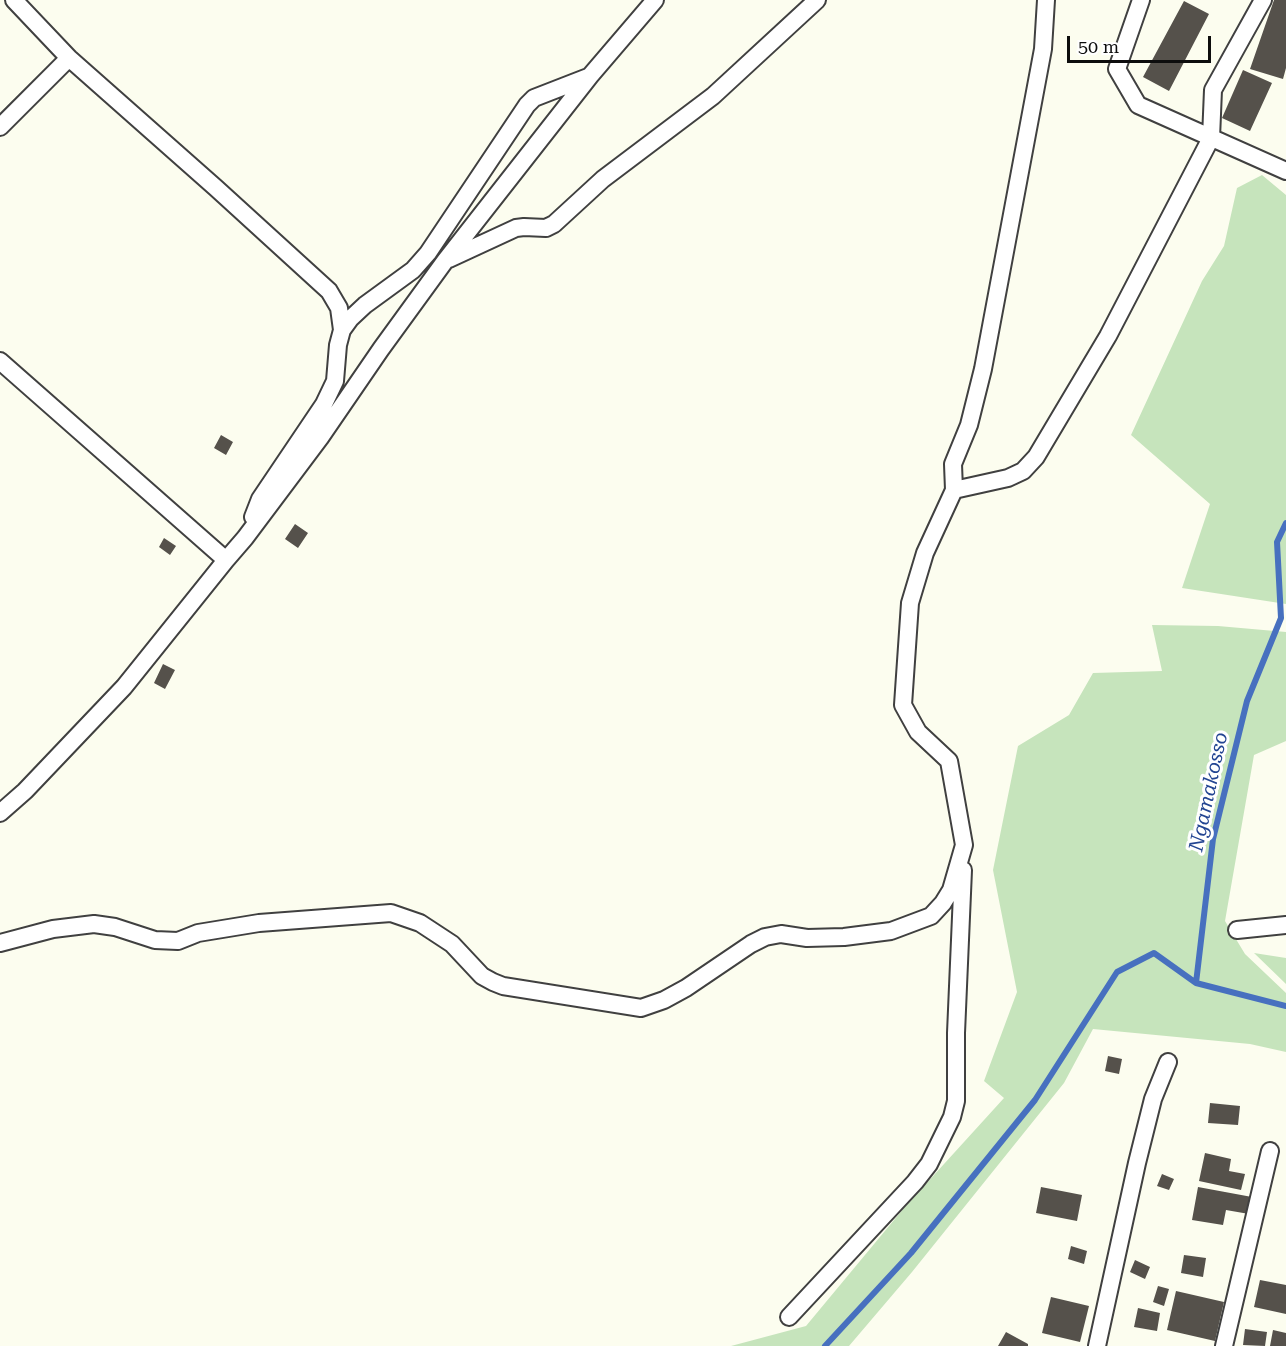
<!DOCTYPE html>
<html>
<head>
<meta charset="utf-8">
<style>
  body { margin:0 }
  #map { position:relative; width:1286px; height:1346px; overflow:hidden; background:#fcfdef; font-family:"Roboto Serif",serif }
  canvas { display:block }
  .scale { position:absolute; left:1067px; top:36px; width:144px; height:27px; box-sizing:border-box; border:3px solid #0d0d0d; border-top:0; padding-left:8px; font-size:18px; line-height:21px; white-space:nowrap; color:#0d0d0d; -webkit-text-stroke:4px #fff; paint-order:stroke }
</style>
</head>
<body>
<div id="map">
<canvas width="1286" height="1346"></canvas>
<div class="scale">50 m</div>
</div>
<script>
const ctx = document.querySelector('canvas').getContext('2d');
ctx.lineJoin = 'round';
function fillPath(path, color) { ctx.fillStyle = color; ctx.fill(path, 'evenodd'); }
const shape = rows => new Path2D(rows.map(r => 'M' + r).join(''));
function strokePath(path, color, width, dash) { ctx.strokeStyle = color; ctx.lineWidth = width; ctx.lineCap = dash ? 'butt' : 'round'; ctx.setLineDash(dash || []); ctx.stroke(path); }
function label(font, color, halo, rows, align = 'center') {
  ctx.font = font + ' "Roboto Serif",serif'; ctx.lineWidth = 6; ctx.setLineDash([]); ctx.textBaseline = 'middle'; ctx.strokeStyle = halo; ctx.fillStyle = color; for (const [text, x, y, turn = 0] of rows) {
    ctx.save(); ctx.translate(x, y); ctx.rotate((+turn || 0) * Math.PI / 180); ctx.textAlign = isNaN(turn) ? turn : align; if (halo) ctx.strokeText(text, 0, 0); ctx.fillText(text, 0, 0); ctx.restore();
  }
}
const green = shape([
  [1262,175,1286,195,1286,604,1182,588,1210,504,1131,435,1202,281,1224,246,1237,188],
  [1152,625,1218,626,1286,632,1286,741,1254,755,1225,921,1245,954,1286,993,1286,1052,1250,1044,1093,1029,1064,1083,912,1272,849,1346,731,1346,806,1326,904,1208,1004,1098,984,1081,1017,992,993,870,1018,746,1069,715,1093,673,1162,671],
  [1254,953,1286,958,1286,984]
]);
const stream = shape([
  [1286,523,1277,542,1281,618,1247,701,1213,839,1196,983,1286,1006],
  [825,1346,911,1253,1035,1100,1117,972,1154,953,1196,983]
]);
const building = shape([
  [1274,0,1286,0,1286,68,1283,79,1250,69],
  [1184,1,1209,14,1169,91,1143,77],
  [1243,70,1272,83,1250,131,1222,118],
  [221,435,233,442,226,455,214,448],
  [295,524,308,533,298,548,285,539],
  [164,538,176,546,170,555,159,547],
  [163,664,175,670,165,689,154,683],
  [1108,1056,1122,1059,1119,1074,1105,1071],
  [1210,1103,1240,1106,1238,1125,1208,1123],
  [1205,1153,1231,1159,1229,1171,1245,1174,1241,1190,1199,1181],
  [1162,1174,1174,1179,1169,1190,1157,1186],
  [1041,1187,1082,1195,1077,1221,1036,1213],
  [1198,1187,1252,1197,1249,1214,1226,1210,1223,1225,1192,1220],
  [1071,1246,1087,1251,1084,1264,1068,1259],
  [1184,1255,1206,1258,1203,1277,1181,1273],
  [1135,1260,1150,1267,1145,1279,1130,1272],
  [1260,1280,1286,1285,1286,1314,1254,1307],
  [1158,1286,1169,1289,1164,1306,1153,1302],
  [1176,1291,1224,1302,1215,1341,1167,1330],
  [1051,1297,1089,1306,1080,1342,1042,1333],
  [1138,1308,1160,1313,1157,1331,1134,1327],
  [1245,1329,1267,1332,1265,1346,1243,1345],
  [1273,1330,1286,1333,1286,1346,1270,1346],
  [1006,1332,1028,1344,1028,1346,998,1346]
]);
const street = shape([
  [14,0,69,58,216,188,329,291,339,308,342,330],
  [1141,0,1117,69,1138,105,1286,171],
  [0,127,69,58],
  [449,259,516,228,524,227,546,228,554,224,603,179,713,96,817,0],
  [0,361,226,560],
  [954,490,1008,478,1023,471,1036,457,1108,336,1211,138,1213,90,1263,0],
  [253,517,260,499,324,404,335,381,338,345,342,330,350,319,365,305,413,270,428,253,527,105,534,98,588,77],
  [0,813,25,791,124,687,226,560,245,538,320,438,381,349,445,261,590,76,655,0],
  [1237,930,1286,925],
  [0,943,53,929,94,924,115,927,155,940,178,941,198,933,259,923,391,913,420,923,452,944,482,976,493,982,503,986,641,1008,664,1000,686,988,751,944,765,937,781,934,807,938,844,937,891,931,931,916,943,903,951,890,964,845,949,761,918,732,903,705,910,603,925,553,954,490,953,464,969,425,983,369,1043,49,1046,0],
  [789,1317,915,1182,929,1164,952,1117,956,1101,956,1033,963,870],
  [1097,1346,1137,1163,1153,1099,1168,1062],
  [1224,1346,1270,1151]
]);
const waterNames = [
  ["Ngamakosso",1209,792,-78]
];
fillPath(green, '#c6e4bc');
strokePath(stream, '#4770bf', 6);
fillPath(building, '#55514b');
strokePath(street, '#404040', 20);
strokePath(street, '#fff', 16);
label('italic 20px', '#234592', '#fff', waterNames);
</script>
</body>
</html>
